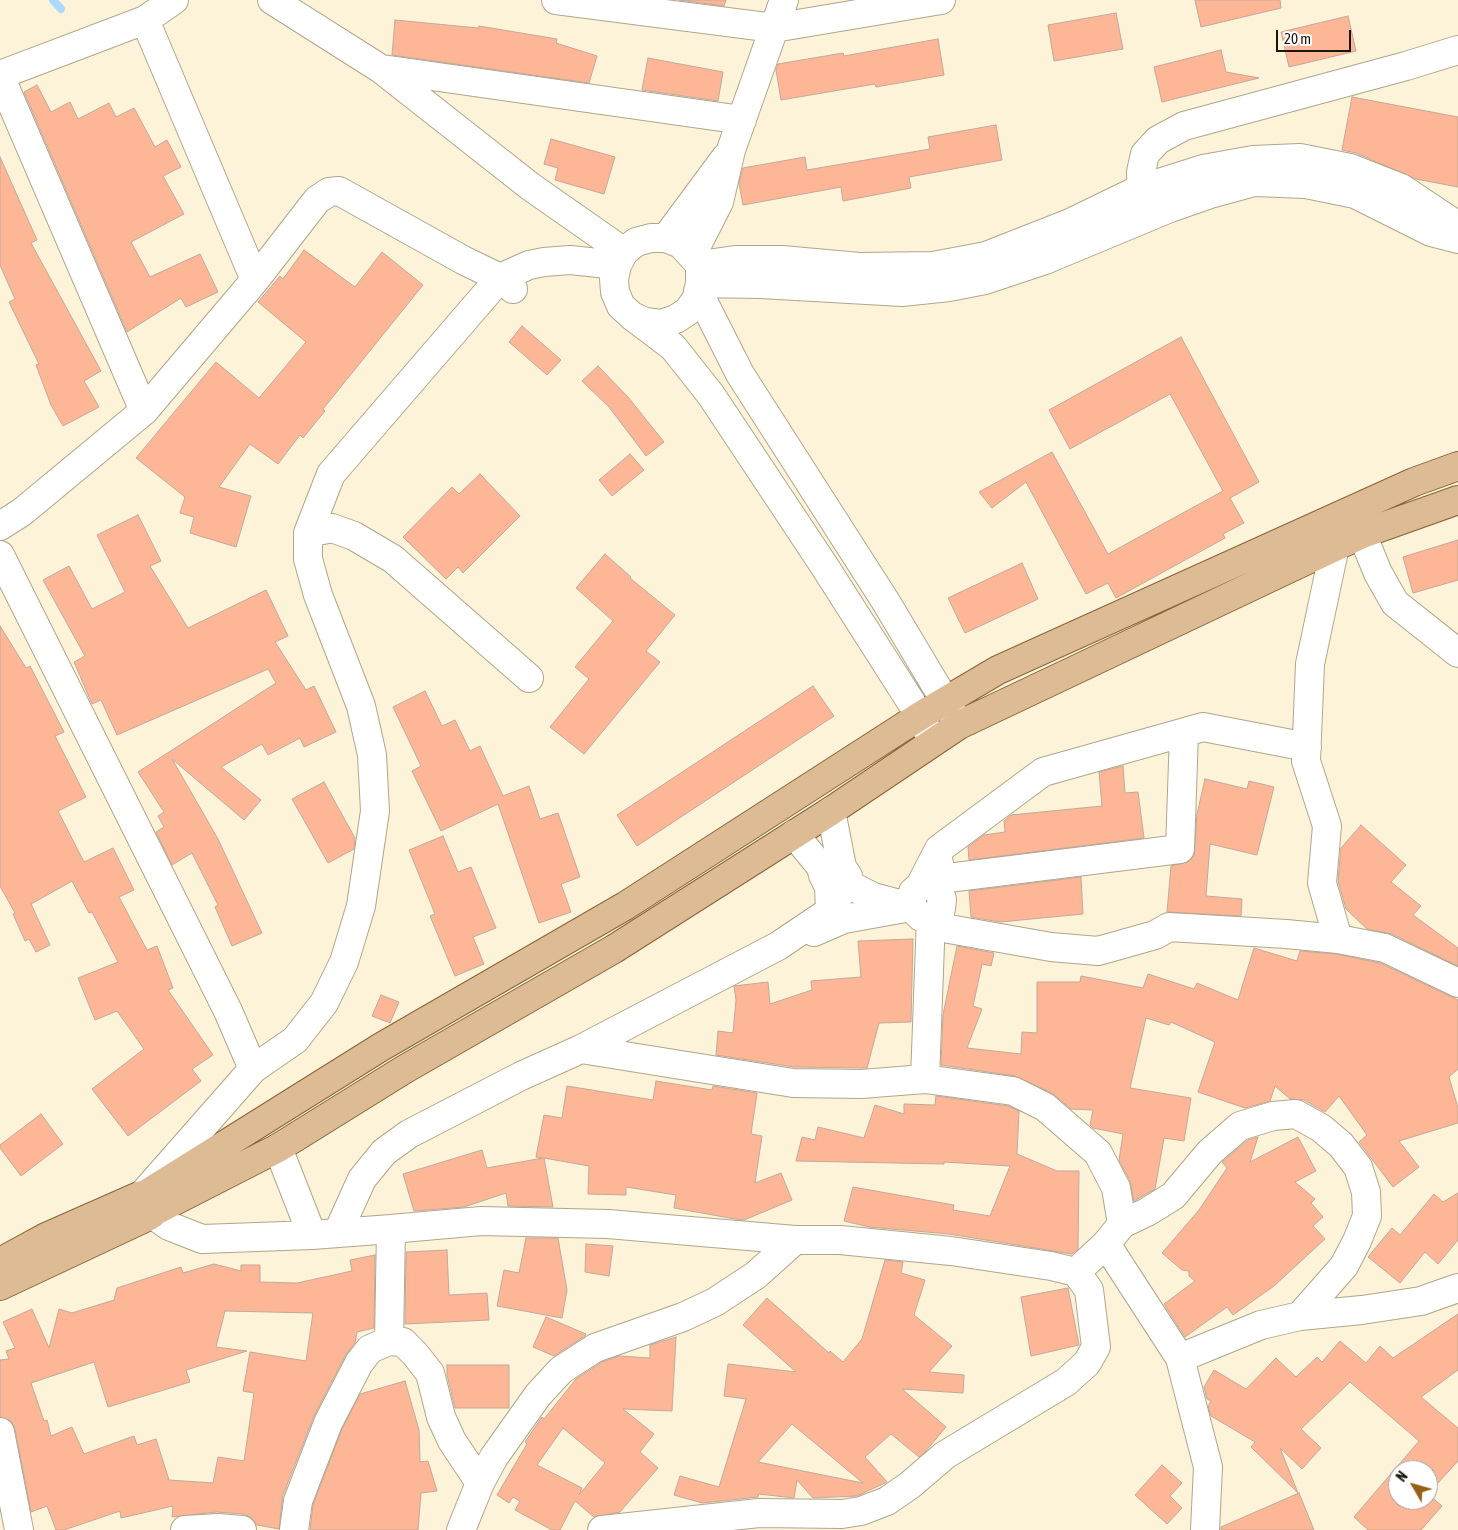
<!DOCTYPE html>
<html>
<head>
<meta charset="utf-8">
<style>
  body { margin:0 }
  #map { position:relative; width:1458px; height:1530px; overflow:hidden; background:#fcf3d8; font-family:"Asap Condensed",sans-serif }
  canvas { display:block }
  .north { position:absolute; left:1388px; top:1460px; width:50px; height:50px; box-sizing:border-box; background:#fff; border:1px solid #a3a19e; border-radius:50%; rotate:308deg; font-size:14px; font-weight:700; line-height:20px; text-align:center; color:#19150c }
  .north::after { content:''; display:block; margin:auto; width:18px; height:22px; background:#956116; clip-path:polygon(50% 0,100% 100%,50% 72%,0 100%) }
  .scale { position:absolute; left:1276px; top:30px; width:75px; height:22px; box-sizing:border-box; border:2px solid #19150c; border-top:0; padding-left:6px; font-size:15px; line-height:18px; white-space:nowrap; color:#19150c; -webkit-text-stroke:4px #fff; paint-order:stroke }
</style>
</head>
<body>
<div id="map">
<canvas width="1458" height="1530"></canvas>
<div class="north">N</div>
<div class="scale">20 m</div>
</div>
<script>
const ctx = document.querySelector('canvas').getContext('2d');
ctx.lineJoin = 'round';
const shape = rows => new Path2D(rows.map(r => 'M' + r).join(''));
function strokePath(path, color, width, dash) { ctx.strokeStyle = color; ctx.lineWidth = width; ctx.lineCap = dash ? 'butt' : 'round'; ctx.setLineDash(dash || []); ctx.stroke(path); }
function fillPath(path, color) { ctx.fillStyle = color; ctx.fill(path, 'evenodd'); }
const stream = shape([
  [53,0,61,9]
]);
const building = shape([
  [679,0,726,0,724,6,679,0],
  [1195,0,1280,0,1281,8,1201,27,1195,0],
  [1116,13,1123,49,1054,61,1048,25,1116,13],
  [1348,16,1356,51,1289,67,1281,32,1348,16],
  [395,20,478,28,479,26,557,39,556,43,597,56,589,83,392,55,395,20],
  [938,39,944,75,876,87,875,84,781,100,776,70,778,64,843,53,844,56,938,39],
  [1221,50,1226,72,1259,78,1162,102,1154,67,1221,50],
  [648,58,723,72,718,101,642,90,648,58],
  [37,85,51,112,70,102,78,119,109,103,116,117,134,108,155,147,167,140,181,167,163,176,184,214,131,242,150,277,200,254,218,292,186,307,181,298,127,332,24,92,37,85],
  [1352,97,1458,117,1458,187,1416,179,1356,153,1342,150,1352,97],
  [996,125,1002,160,909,177,911,188,843,201,841,187,743,205,739,183,743,168,805,157,807,170,930,149,928,137,996,125],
  [551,139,615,157,604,194,555,180,558,168,544,164,551,139],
  [0,157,37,240,31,243,101,371,84,381,99,407,63,426,51,405,36,365,39,364,9,302,15,299,0,265,0,157],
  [304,250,355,287,382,252,423,285,323,409,325,411,303,438,300,435,278,464,250,444,219,487,251,496,236,547,190,533,194,517,180,513,185,497,136,458,216,362,259,398,306,342,258,302,280,276,283,279,304,250],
  [522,326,561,360,547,375,509,342,522,326],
  [1181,337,1259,482,1230,498,1244,523,1223,534,1225,538,1116,598,1108,583,1086,594,1026,482,992,508,979,492,1052,452,1108,554,1223,491,1170,394,1070,449,1049,410,1181,337],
  [598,366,628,397,664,442,646,456,609,407,582,381,598,366],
  [630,454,644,470,612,496,599,480,630,454],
  [480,474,520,516,463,573,458,567,446,579,403,537,452,487,459,494,480,474],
  [138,515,161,561,150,566,188,628,266,590,288,636,275,642,306,690,314,686,336,732,304,747,300,738,268,755,262,744,221,767,261,800,244,820,172,759,218,839,262,933,232,946,215,907,218,905,192,853,172,865,156,832,164,827,158,816,164,812,138,772,276,683,268,669,117,735,101,700,92,704,74,662,85,656,43,580,69,566,92,609,125,592,97,535,138,515],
  [1458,540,1458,580,1413,593,1403,557,1458,540],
  [605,554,631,577,630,578,675,615,646,651,660,662,584,754,550,727,589,679,575,667,613,621,576,588,605,554],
  [1022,563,1038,599,965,633,948,598,1022,563],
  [0,626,26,668,30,666,64,732,55,736,86,797,58,811,84,862,113,848,134,890,119,897,147,950,157,946,173,988,168,990,213,1055,192,1069,201,1081,128,1136,92,1089,144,1049,117,1011,95,1020,78,978,118,962,92,912,89,913,72,881,31,904,50,945,36,952,29,939,25,941,13,914,15,913,0,886,0,626],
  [813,686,834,716,637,846,617,815,813,686],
  [425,691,442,726,455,720,470,751,480,746,503,796,529,786,540,819,558,813,580,877,561,884,571,912,539,923,498,804,441,831,412,771,421,766,393,707,425,691],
  [1123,766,1125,793,1138,792,1144,838,969,860,968,847,984,835,1005,832,1004,821,1011,815,1102,806,1099,772,1123,766],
  [1205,779,1247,789,1249,781,1274,787,1257,855,1210,844,1206,896,1242,899,1241,916,1167,912,1171,866,1188,862,1194,856,1197,814,1205,779],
  [324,782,355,838,354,849,328,863,292,799,324,782],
  [1361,825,1406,865,1391,882,1421,906,1413,915,1458,948,1458,966,1392,934,1367,929,1346,909,1338,881,1341,848,1361,825],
  [443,836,458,872,471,867,496,928,473,937,484,964,455,976,430,916,435,914,409,850,443,836],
  [1081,877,1083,914,1000,922,971,917,969,891,1081,877],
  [913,939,911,1022,879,1023,867,1068,794,1067,716,1055,718,1031,733,1033,736,1000,734,986,768,982,770,1004,812,990,811,981,861,977,858,941,913,939],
  [957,946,994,953,991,966,982,964,973,1006,982,1009,967,1048,1021,1054,1022,1032,1037,1033,1037,982,1080,982,1081,976,1143,988,1148,974,1194,989,1197,983,1238,1000,1254,948,1297,961,1300,951,1336,954,1380,963,1458,1000,1458,1069,1449,1077,1458,1108,1458,1123,1399,1141,1419,1167,1393,1187,1359,1142,1367,1135,1339,1096,1325,1112,1304,1100,1290,1099,1275,1086,1270,1101,1245,1108,1198,1092,1215,1042,1171,1022,1169,1025,1146,1018,1130,1088,1191,1098,1184,1141,1164,1138,1155,1189,1134,1201,1130,1181,1119,1160,1123,1134,1093,1128,1090,1125,1093,1110,1071,1109,1052,1093,1015,1076,941,1065,943,1015,957,946],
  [381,995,399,1002,390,1023,372,1016,381,995],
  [656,1081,712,1090,713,1086,757,1093,751,1134,762,1136,755,1183,781,1173,792,1200,744,1220,735,1219,674,1208,676,1195,626,1187,626,1195,588,1194,589,1166,544,1158,553,1207,508,1206,506,1193,464,1207,414,1211,403,1174,482,1150,487,1168,543,1158,536,1157,544,1115,562,1118,567,1086,653,1100,656,1081],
  [936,1096,1008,1106,1019,1111,1017,1154,1057,1171,1079,1171,1078,1249,1072,1254,949,1234,869,1227,844,1221,853,1187,954,1205,953,1210,990,1216,1010,1166,944,1162,944,1164,796,1161,802,1137,815,1140,818,1127,864,1138,875,1105,904,1114,904,1104,935,1105,936,1096],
  [41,1114,63,1144,21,1176,0,1148,0,1145,41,1114],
  [1258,1137,1250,1162,1298,1137,1316,1171,1295,1182,1315,1199,1311,1203,1323,1217,1313,1226,1325,1239,1274,1286,1233,1315,1227,1307,1185,1337,1164,1304,1195,1281,1189,1276,1189,1271,1182,1270,1162,1253,1199,1210,1227,1168,1222,1162,1248,1140,1258,1137],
  [1458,1193,1458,1240,1438,1264,1425,1252,1400,1283,1368,1257,1392,1228,1400,1235,1434,1194,1443,1202,1458,1193],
  [526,1238,558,1238,567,1290,562,1318,497,1306,504,1270,519,1273,526,1238],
  [586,1244,613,1246,609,1276,585,1272,586,1244],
  [447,1250,449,1295,487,1293,489,1320,405,1324,406,1252,447,1250],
  [375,1255,374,1328,357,1332,355,1343,345,1356,314,1416,283,1495,279,1529,257,1525,251,1517,243,1514,217,1512,172,1517,173,1506,121,1518,120,1511,64,1530,56,1530,47,1506,31,1512,15,1429,11,1421,0,1417,0,1360,9,1359,6,1351,15,1348,3,1322,32,1309,49,1348,59,1309,72,1313,114,1300,117,1288,181,1267,183,1273,214,1264,241,1271,241,1265,260,1265,260,1282,297,1283,352,1271,350,1260,375,1255],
  [225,1311,313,1313,306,1361,250,1352,243,1391,254,1393,244,1461,218,1457,213,1483,169,1480,156,1439,137,1445,134,1436,84,1454,72,1427,51,1436,47,1420,44,1421,31,1383,94,1362,108,1407,190,1382,186,1370,247,1351,216,1347,225,1311],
  [885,1260,903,1262,901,1273,925,1280,914,1315,952,1346,929,1372,964,1375,963,1393,902,1389,946,1427,925,1452,919,1457,891,1434,865,1457,887,1482,857,1496,813,1498,797,1480,794,1498,759,1494,758,1497,702,1503,674,1495,680,1476,719,1487,746,1399,724,1396,728,1364,796,1372,743,1325,767,1298,829,1353,830,1351,843,1362,862,1339,885,1260],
  [792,1424,863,1483,758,1462,792,1424],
  [1068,1288,1079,1345,1031,1356,1021,1297,1068,1288],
  [1458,1314,1458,1370,1421,1397,1458,1428,1458,1461,1428,1494,1442,1506,1421,1530,1368,1530,1354,1517,1419,1441,1350,1382,1301,1429,1321,1448,1302,1469,1280,1448,1298,1493,1251,1447,1255,1442,1211,1416,1208,1406,1211,1401,1207,1399,1204,1387,1214,1370,1246,1389,1276,1358,1296,1377,1317,1357,1322,1362,1340,1341,1366,1363,1380,1346,1393,1358,1458,1314],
  [1398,1470,1428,1470,1428,1500,1398,1500,1398,1470],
  [546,1317,586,1334,585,1336,554,1356,533,1347,546,1317],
  [676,1337,672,1411,623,1409,654,1434,640,1452,658,1468,620,1512,594,1517,575,1501,560,1530,552,1530,515,1510,520,1501,513,1497,509,1503,497,1495,527,1444,525,1442,542,1417,544,1419,576,1379,602,1362,619,1356,650,1358,650,1345,676,1337],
  [563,1428,605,1463,579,1495,582,1488,537,1465,563,1428],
  [447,1365,509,1365,509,1408,455,1408,447,1375,447,1365],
  [405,1381,419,1430,420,1462,428,1461,437,1491,421,1493,418,1530,310,1530,313,1505,342,1429,360,1394,405,1381],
  [1162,1465,1182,1483,1170,1496,1182,1508,1167,1524,1135,1495,1162,1465],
  [1299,1493,1314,1530,1221,1530,1221,1527,1299,1493]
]);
const minor = shape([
  [272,0,381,69,531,187,624,252],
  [556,0,774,28,941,0],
  [145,20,255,280],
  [382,69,742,120],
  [0,75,145,20,174,0],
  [0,76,144,411],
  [1142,206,1141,172,1145,154,1158,140,1184,126,1406,66,1458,50],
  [651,238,666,238,681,244,700,265,700,283,697,298,688,311,676,319,661,324,645,322,632,316,621,306,615,292,614,279,617,265,624,252,636,242,651,238],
  [666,238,726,157],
  [692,255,719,202,731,150,784,0],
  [700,265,735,260,782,260,859,267,933,266,986,256,1070,223,1140,189,1203,169,1253,160,1300,158,1350,168,1401,188,1458,226],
  [700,283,761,284,902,292,949,287,985,280,1045,260,1170,208,1210,194,1254,182,1306,184,1355,194,1431,232,1458,239],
  [698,291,740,374,886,602,957,721],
  [632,316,673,347,711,395,825,567,920,716,933,742],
  [0,526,22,512,144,411,255,280,317,200,329,192,339,191,463,260,500,278,513,289],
  [308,533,332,528,354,536,393,559,529,678],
  [1362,534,1378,573,1395,603,1458,653],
  [1335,546,1310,664,1306,761,1327,826,1322,883,1338,939],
  [0,555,228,1011,253,1069],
  [831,811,842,867],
  [794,834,821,867,823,875],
  [940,879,1180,849,1184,733],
  [846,883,873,897,911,907,921,917,931,917,949,929,1051,947,1098,951,1155,935,1169,927,1286,934,1338,939,1385,948,1458,983],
  [830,911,829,887,823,875,827,868,834,865,842,867,848,876,844,887,835,889],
  [814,932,844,919,911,907,913,892,920,886,939,849,1043,772,1203,727,1307,747],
  [581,1049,793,1083,861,1084,925,1079,1013,1091,1045,1107,1098,1153,1116,1188,1122,1224,1106,1244,1076,1272],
  [925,1079,931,917,941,909,942,899,937,889,940,879,939,863],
  [278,1148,312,1235],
  [144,1193,253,1069,295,1040,324,1003,344,962,361,906,375,811,372,755,361,706,318,595,308,559,308,533,331,474,500,278,529,265,544,262,570,260,617,265],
  [152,1214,169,1226,202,1239,312,1235,391,1229],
  [1122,1224,1147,1212,1173,1196,1210,1152,1240,1126,1273,1116,1296,1114,1321,1128,1341,1145,1358,1167,1366,1192,1367,1216,1357,1241,1344,1266,1300,1316],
  [338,1232,362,1179,384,1152,409,1134,521,1076,581,1049,778,946,830,911,844,887],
  [1106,1244,1180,1358,1208,1467,1205,1530],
  [389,1341,391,1229,481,1221,608,1224,795,1240,840,1240,951,1251,1051,1266,1076,1272,1089,1290,1096,1347,1087,1363,1066,1382,945,1455,910,1485,887,1501,861,1511,842,1514,759,1513,602,1530],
  [1180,1358,1261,1325,1300,1316,1362,1310,1421,1301,1458,1288],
  [0,1432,19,1530],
  [185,1530,218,1528,242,1530],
  [294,1530,298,1501,328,1423,359,1363,370,1349,389,1341,403,1342,415,1354,430,1373,441,1417,452,1441,480,1483],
  [461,1530,480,1483,494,1457,538,1395,561,1370,595,1348,683,1317,715,1302,756,1275,795,1240]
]);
const major = shape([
  [146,1194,153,1197,156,1204,152,1214,145,1216,138,1214,134,1208,135,1201,139,1196,146,1194,381,1047,625,906,920,716,998,670,1414,482,1458,466],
  [155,1211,278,1148,405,1069,614,949,831,811,959,725,1362,534,1458,500],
  [0,1262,46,1237,139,1196],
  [0,1286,149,1216]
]);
strokePath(stream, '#aadbfe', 8);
fillPath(building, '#feb796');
strokePath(building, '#c3a79b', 1);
strokePath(minor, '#afa68c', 30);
strokePath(major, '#896438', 30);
strokePath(minor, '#fff', 28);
strokePath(major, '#dcbb95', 28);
</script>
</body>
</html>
